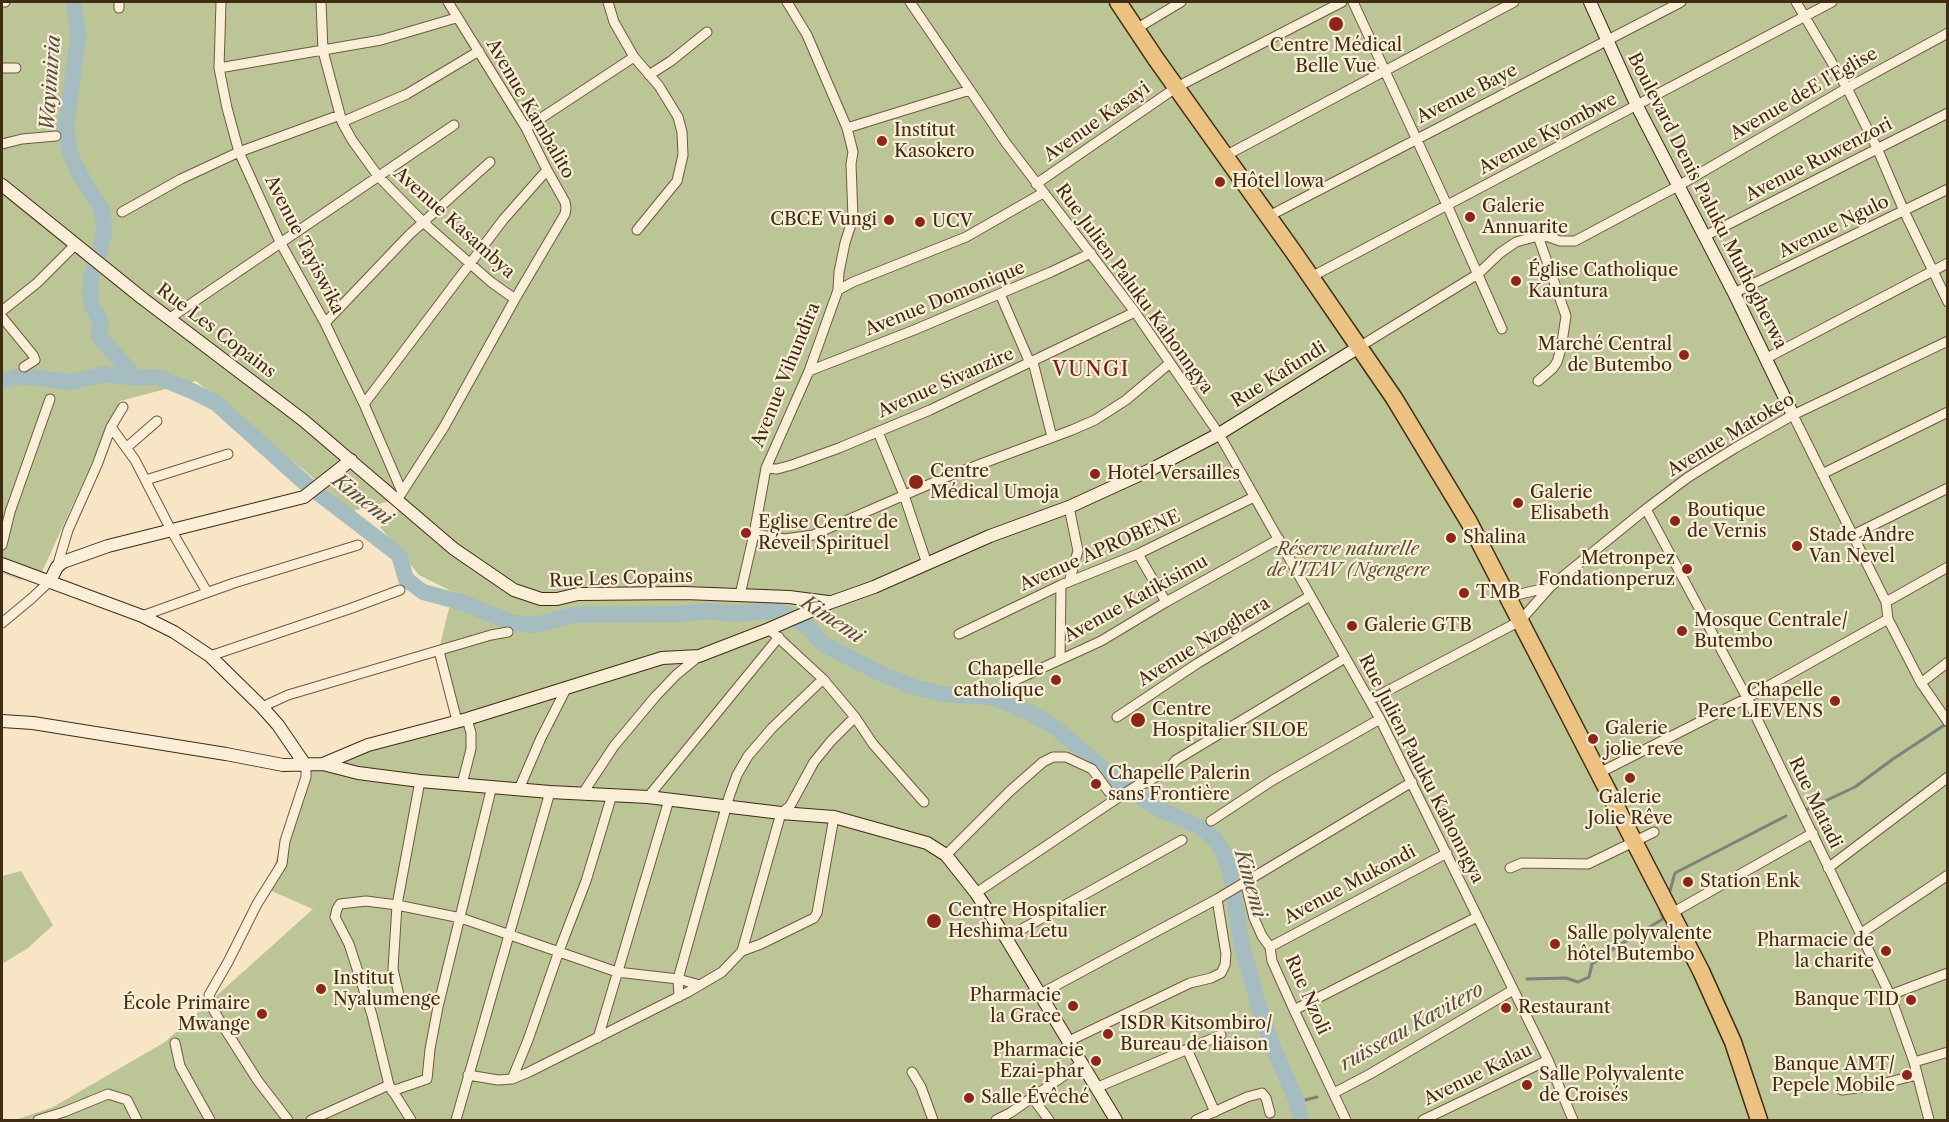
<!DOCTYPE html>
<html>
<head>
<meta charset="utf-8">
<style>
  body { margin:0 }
  #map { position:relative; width:1949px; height:1122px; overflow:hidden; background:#f8e5c5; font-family:"Libre Caslon Text",serif }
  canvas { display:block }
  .frame { position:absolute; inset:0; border:3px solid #402b13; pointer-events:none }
</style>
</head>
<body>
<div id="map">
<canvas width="1949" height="1122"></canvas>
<div class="frame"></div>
</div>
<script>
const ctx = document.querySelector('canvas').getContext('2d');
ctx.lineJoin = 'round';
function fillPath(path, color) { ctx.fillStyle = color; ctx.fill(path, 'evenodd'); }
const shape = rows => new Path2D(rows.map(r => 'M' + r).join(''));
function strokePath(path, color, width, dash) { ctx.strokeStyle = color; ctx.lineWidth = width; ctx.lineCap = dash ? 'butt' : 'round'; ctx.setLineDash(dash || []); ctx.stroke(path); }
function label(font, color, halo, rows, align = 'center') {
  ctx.font = font + ' "Libre Caslon Text",serif'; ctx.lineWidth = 4.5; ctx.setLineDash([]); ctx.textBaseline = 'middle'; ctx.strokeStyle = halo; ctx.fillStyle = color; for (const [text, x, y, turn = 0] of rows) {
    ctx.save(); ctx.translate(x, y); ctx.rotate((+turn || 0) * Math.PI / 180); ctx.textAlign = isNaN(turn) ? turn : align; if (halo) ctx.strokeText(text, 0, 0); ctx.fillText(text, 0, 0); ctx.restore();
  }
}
const green = shape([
  [2,2,1947,2,1947,1120,15,1120,53,1107,165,1042,313,909,267,889,300,781,312,771,373,749,461,726,439,649,453,592,419,575,380,527,407,503,401,498,353,511,196,381,120,401,42,572,20,580,2,573],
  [21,871,53,925,28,948,2,964,2,876]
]);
const stream = shape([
  [1806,810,1855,787,1893,759,1946,724],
  [1669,894,1675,873,1786,816],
  [1527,979,1566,978,1578,982,1589,977,1592,964,1616,947,1663,919,1660,909],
  [1297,1102,1317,1097]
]);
const river = shape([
  [74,2,78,33,77,46,66,127,70,153,79,173,101,208,103,217,104,232,99,255,91,277,90,293,92,306,101,322,98,335,136,378],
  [2,381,20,376,70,382,106,374,136,378,158,377,192,391,216,403,305,483,399,555,406,579,423,592,464,603,513,623,535,625,573,615,678,614,710,611,735,614,778,610,808,627,823,644,882,674,914,687,944,694,992,697,1029,712,1056,728,1124,787,1161,810,1200,827,1214,838,1223,852,1231,876,1241,942,1260,1011,1273,1047,1297,1102,1301,1120]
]);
const street = shape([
  [2,2,5,2],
  [221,2,219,68,227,108,239,152,280,242,325,323,364,404,402,492],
  [321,2,323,51,342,122,352,140,378,176,423,222,491,282,515,299],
  [608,2,614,22,634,57,659,86,678,117,682,132,683,155,677,181,637,230],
  [910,2,1006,143,1135,312,1219,434,1380,719,1548,1060,1573,1120],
  [1353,2,1447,205,1502,329],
  [1796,2,1847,88,1877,148,1904,211,1948,302],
  [119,8,119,2],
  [1136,29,1181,2],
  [2,68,16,68],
  [219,68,381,40,456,18],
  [649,75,671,61,707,32],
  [342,122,407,94,479,51],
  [526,128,634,57],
  [847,128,970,90],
  [2,144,22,139,56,136],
  [1225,156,1514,2],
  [1036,184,1177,87,1342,2],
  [122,212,181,179,239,152,340,115],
  [1269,216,1681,2],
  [1705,236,1948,113],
  [1311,277,1832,2],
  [838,290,853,282,966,237,1043,193],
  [1734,293,1948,189],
  [1000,294,1030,363],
  [2,311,37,283,75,245],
  [2,317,33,355,35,360,24,367],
  [170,318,454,125],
  [325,323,409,235,490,162],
  [1359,347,1478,274,1500,253,1516,242,1538,236,1549,237,1560,241,1575,241,1678,186,1847,88,1948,33],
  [1765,359,1948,263],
  [1033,362,1052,437],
  [809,371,914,330,1051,272,1091,253],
  [1538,381,1553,368,1557,362,1561,349,1566,316,1538,236],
  [364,404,503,220,547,170],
  [1793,415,1886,602,1888,619,1921,683,1948,722],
  [111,427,135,460,171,530,207,592],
  [878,432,904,495,927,564],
  [126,448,157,421],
  [766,468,777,469,792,465,839,448,930,410,1135,312],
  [1822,474,1948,412],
  [146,480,228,454],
  [397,500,444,427,515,299,565,214,566,208,565,202,547,170,526,128,448,2],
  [1646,509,1747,698,1890,995,1914,1062,1929,1120],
  [754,534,785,539,813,535,946,477,1072,430,1095,420,1126,400,1170,363],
  [1851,536,1948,488],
  [2,545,10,512,50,399],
  [1138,554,1166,602],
  [57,567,68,530,97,465,111,427,123,407],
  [1069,582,1078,551,1069,507],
  [740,595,754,534,766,468,809,371,838,290,839,272,845,243,853,218,851,164,853,152,847,128,807,35,787,2],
  [1508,597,1550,587],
  [1886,602,1948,567],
  [142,616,234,583,358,545],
  [2,623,32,598,50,581],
  [769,629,823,679,855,717,873,744,924,802],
  [959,634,1061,585,1138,554,1254,497],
  [439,651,457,721],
  [210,656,352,608,400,590],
  [1060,659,1061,585],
  [1921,683,1948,662],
  [1007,684,1101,641,1166,602,1279,539],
  [1370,700,1520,621,1550,587,1646,509,1687,478,1735,448,1793,415,1948,341],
  [262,707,288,695,491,635,508,632],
  [1117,717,1198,663,1310,596],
  [1599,773,1747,698,1888,619],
  [462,784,471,749,471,733,467,719],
  [519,789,541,738,566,689],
  [583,793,614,746,655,697,676,675,699,656],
  [648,797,779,637],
  [1211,821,1273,780,1380,719],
  [946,855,1010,791,1043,762,1053,757,1066,757,1092,769,1109,792,1119,797],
  [1510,868,1522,863,1588,864,1654,832],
  [1828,868,1948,777],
  [1245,881,1254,918,1262,936,1270,947],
  [976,893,1119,797,1138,785,1146,783,1169,768,1176,760,1345,658],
  [1672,913,1813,833],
  [1860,934,1948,875],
  [1006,938,1182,840],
  [1270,947,1447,853],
  [1270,947,1272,961,1294,1010,1346,1120],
  [742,951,761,944,814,918,817,913,834,817],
  [1040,994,1217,899,1412,782],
  [399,995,393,969,397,905,420,781],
  [1890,995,1948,973],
  [679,997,678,979,729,797,737,775,748,756,772,728,823,679],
  [1294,1010,1477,917],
  [598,1038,669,800],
  [1069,1041,1190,983,1211,978,1221,973,1225,965,1226,954,1217,899],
  [175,1043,180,1066,210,1120],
  [1187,1049,1215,1112],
  [1914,1062,1948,1052],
  [912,1072,921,1087,933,1120],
  [468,1075,498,1080,512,1079,529,1072,688,992,722,972,742,951,781,813,790,806,814,762,831,741,855,717],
  [512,1079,528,1040,559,951,586,881,612,795],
  [1098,1087,1221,1035],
  [1842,1090,1877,1085,1917,1075],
  [392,1091,427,1079,430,1049,438,1007,492,786],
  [1334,1093,1370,1074,1513,990],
  [1032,1097,1049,1120],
  [38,1120,64,1112,108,1094,127,1100,137,1120],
  [288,1120,258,1081,223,1026,213,1009,209,995,228,962,257,904,282,864,285,841,306,777,306,766],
  [311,1120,389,1085],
  [411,1120,389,1085,372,1015,349,944,335,917,337,909,340,904,366,901,397,905,461,918,617,972,678,979,700,985],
  [456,1120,550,792],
  [996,1120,1010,1113,1082,1063],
  [1196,1120,1247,1097,1262,1093,1266,1098,1270,1113],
  [1423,1120,1548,1060]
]);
const secondary = shape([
  [1590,2,1637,106,1734,293,1793,415],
  [2,185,142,298,303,420,454,549,514,590,541,599,557,599,578,594,685,593,789,597,828,602],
  [2,564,142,616,174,632,210,656,262,707,278,725,306,766],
  [50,581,57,567,63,562,108,546,304,497,351,460],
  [2,721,33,723,226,754,283,765,323,764,368,745,467,719,662,658,699,656,769,629,829,603,874,587,990,536,1069,507,1150,470,1219,434,1359,347],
  [323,764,358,773,420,781,550,792,648,797,781,813,834,817,927,843,946,855,976,893,1006,938,1116,1120]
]);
const highway = shape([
  [1118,2,1156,59,1295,254,1394,398,1469,522,1701,971,1733,1042,1759,1120]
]);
const markers = [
  [1336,24,8,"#8f2418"],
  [882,141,6,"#8f2418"],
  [1220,182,6,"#8f2418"],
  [1470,217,6,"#8f2418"],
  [889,220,6,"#8f2418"],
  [920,222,6,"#8f2418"],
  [1516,281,6,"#8f2418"],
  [1684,355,6,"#8f2418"],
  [1095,474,6,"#8f2418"],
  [916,482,8,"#8f2418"],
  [1518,503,6,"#8f2418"],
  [1675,521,6,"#8f2418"],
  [746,533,6,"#8f2418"],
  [1451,538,6,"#8f2418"],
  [1797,546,6,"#8f2418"],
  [1687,569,6,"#8f2418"],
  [1464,593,6,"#8f2418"],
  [1352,626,6,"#8f2418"],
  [1682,631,6,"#8f2418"],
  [1056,680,6,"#8f2418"],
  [1835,701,6,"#8f2418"],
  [1138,720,8,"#8f2418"],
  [1593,739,6,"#8f2418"],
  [1630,778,6,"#8f2418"],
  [1096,784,6,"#8f2418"],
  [1688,882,6,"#8f2418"],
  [934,921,8,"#8f2418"],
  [1555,944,6,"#8f2418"],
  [1886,951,6,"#8f2418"],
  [321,989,6,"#8f2418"],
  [1911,1000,6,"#8f2418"],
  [1073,1006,6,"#8f2418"],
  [1506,1008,6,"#8f2418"],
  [262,1014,6,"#8f2418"],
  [1108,1034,6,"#8f2418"],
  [1096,1061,6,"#8f2418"],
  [1907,1075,6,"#8f2418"],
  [1527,1085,6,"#8f2418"],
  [969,1098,6,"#8f2418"]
];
const poiNames = [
  ["Centre Médical",1336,46,"center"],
  ["Belle Vue",1336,67,"center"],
  ["Institut",894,131],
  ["Kasokero",894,152],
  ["Hôtel lowa",1232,182],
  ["Galerie",1482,207],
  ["Annuarite",1482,228],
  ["CBCE Vungi",877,220,"right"],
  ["UCV",932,222],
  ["Église Catholique",1528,271],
  ["Kauntura",1528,292],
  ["Marché Central",1672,345,"right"],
  ["de Butembo",1672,366,"right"],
  ["Centre",930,472],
  ["Médical Umoja",930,493],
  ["Hotel Versailles",1107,474],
  ["Galerie",1530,493],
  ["Elisabeth",1530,514],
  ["Boutique",1687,511],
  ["de Vernis",1687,532],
  ["Eglise Centre de",758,523],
  ["Réveil Spirituel",758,544],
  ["Stade Andre",1809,536],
  ["Van Nevel",1809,557],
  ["Shalina",1463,538],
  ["Metronpez",1675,559,"right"],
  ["Fondationperuz",1675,580,"right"],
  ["TMB",1476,593],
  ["Mosque Centrale/",1694,621],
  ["Butembo",1694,642],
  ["Galerie GTB",1364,626],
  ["Chapelle",1044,670,"right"],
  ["catholique",1044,691,"right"],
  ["Chapelle",1823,691,"right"],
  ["Pere LIEVENS",1823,712,"right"],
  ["Centre",1152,710],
  ["Hospitalier SILOE",1152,731],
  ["Galerie",1605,729],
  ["jolie reve",1605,750],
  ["Chapelle Palerin",1108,774],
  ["sans Frontière",1108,795],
  ["Galerie",1630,798,"center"],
  ["Jolie Rêve",1630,819,"center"],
  ["Station Enk",1700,882],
  ["Centre Hospitalier",948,911],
  ["Heshima Letu",948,932],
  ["Salle polyvalente",1567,934],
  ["hôtel Butembo",1567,955],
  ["Pharmacie de",1874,941,"right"],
  ["la charite",1874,962,"right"],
  ["Institut",333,979],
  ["Nyalumenge",333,1000],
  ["Pharmacie",1061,996,"right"],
  ["la Grace",1061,1017,"right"],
  ["Banque TID",1899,1000,"right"],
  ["École Primaire",250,1004,"right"],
  ["Mwange",250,1025,"right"],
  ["Restaurant",1518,1008],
  ["ISDR Kitsombiro/",1120,1024],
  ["Bureau de liaison",1120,1045],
  ["Pharmacie",1084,1051,"right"],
  ["Ezai-phar",1084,1072,"right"],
  ["Banque AMT/",1895,1065,"right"],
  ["Pepele Mobile",1895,1086,"right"],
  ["Salle Polyvalente",1539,1075],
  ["de Croisés",1539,1096],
  ["Salle Évêché",981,1098]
];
const streetNames = [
  ["Avenue Baye",1467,94,-27],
  ["Avenue deE l'Eglise",1804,94,-30],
  ["Avenue Kambalito",530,109,60],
  ["Avenue Kasayi",1097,122,-35],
  ["Avenue Kyombwe",1548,134,-28],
  ["Avenue Ruwenzori",1819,160,-27],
  ["Boulevard Denis Paluku Muthogherwa",1707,201,63],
  ["Avenue Kasambya",454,223,42],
  ["Avenue Ngulo",1834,227,-26],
  ["Avenue Tayiswika",304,245,63],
  ["Rue Julien Paluku Kahonngya",1134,289,54],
  ["Avenue Domonique",945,299,-22],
  ["Rue Les Copains",216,331,37],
  ["Avenue Vihundira",786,375,-68],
  ["Rue Kafundi",1279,375,-32],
  ["Avenue Sivanzire",946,383,-24],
  ["Avenue Matokeo",1731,435,-31],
  ["Avenue APROBENE",1100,551,-24],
  ["Rue Les Copains",621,579,-2],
  ["Avenue Katikisimu",1136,599,-29],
  ["Avenue Nzoghera",1204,642,-32],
  ["Rue Julien Paluku Kahonngya",1421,769,63],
  ["Rue Matadi",1815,803,64],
  ["Avenue Mukondi",1350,885,-28],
  ["Rue Nzoli",1307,995,66],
  ["Avenue Kalau",1478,1075,-26]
];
const parkNames = [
  ["Réserve naturelle",1348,550],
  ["de l'ITAV (Ngengere",1348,571]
];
const waterNames = [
  ["Wayimiria",51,83,-86],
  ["Kimemi",362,500,38],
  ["Kimemi",832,620,33],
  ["Kimemi",1250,884,74],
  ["ruisseau Kavitero",1412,1027,-29]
];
const neighbourhoodNames = [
  ["VUNGI",1091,370]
];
fillPath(green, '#bbc596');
strokePath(stream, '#7d827b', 3);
strokePath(river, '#a5bcc1', 16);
strokePath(street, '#6e5a40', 11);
strokePath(secondary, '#402b13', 14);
strokePath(highway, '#402b13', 19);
strokePath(street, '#faeed9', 9);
strokePath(secondary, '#faeed9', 12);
strokePath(highway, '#ecc282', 16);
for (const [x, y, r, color] of markers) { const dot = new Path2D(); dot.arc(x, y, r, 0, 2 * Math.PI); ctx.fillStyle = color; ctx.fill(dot); strokePath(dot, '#faeed9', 2); }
label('18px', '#402b13', '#faeed9', poiNames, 'left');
label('18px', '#402b13', '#faeed9', streetNames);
label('italic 18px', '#5f5234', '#faeed9', parkNames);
label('italic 20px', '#594f3e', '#faeed9', waterNames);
ctx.letterSpacing = '1.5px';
label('20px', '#7a1f14', '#faeed9', neighbourhoodNames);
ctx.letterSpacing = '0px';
</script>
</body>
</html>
